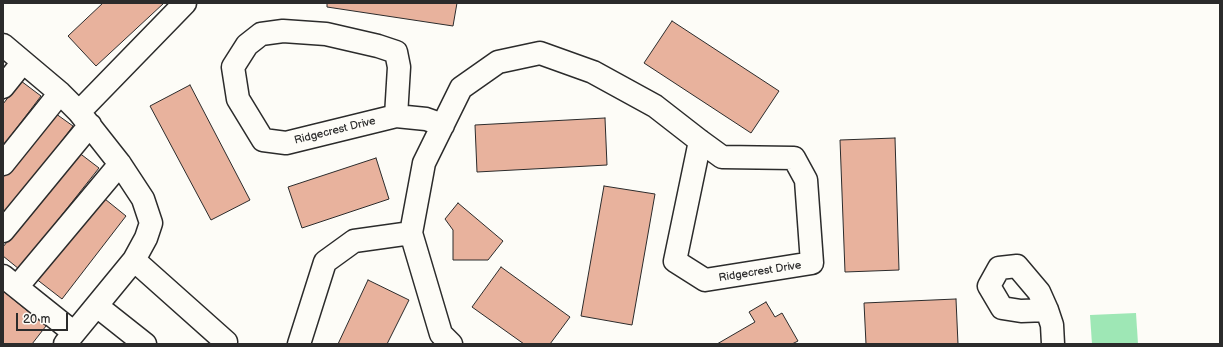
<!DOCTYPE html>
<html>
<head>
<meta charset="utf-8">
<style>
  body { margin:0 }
  #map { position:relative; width:1223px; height:347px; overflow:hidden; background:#fdfcf7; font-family:"Balsamiq Sans",sans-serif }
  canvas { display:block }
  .frame { position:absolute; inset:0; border:4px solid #2b2b2b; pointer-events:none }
  .scale { position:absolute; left:16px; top:313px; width:52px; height:18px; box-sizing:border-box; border:2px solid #2b2b2b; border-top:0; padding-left:5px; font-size:12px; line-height:14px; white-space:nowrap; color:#2b2b2b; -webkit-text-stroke:3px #fdfcf7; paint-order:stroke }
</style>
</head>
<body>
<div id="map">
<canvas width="1223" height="347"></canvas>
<div class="frame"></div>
<div class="scale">20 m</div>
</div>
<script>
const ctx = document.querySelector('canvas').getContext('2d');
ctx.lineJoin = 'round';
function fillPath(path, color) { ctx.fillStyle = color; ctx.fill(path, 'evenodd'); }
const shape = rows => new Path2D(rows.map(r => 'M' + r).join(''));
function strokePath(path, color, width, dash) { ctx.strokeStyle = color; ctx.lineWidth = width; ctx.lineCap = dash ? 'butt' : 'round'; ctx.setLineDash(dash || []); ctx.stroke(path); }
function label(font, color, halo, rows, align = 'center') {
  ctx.font = font + ' "Balsamiq Sans",sans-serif'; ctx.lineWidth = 3.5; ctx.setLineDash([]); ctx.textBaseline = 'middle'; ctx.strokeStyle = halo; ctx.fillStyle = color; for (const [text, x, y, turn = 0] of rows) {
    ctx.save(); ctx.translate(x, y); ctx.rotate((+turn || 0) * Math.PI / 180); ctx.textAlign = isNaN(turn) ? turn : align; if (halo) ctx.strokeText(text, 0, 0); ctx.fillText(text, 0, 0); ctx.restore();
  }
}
const green = shape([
  [1136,313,1138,344,1092,344,1090,315]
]);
const building = shape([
  [103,3,164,3,96,66,68,36,103,3],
  [327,3,457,3,453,26,327,7,327,3],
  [672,21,779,91,751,133,644,63,672,21],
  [21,81,41,96,3,146,3,104,21,81],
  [190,85,250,200,211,220,150,106,190,85],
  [52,111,73,126,3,219,3,177,52,111],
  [605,118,607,165,477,172,475,125,605,118],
  [895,138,899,270,845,272,840,140,895,138],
  [78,152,99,168,19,269,3,256,3,247,78,152],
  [376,158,389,199,302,228,288,187,376,158],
  [604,186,655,194,632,325,581,316,604,186],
  [100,195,126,216,62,299,35,278,100,195],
  [458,203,503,241,488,260,453,260,453,230,445,219,458,203],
  [501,267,570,317,550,344,524,344,472,307,501,267],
  [368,280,409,300,387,344,338,344,368,280],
  [3,291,46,326,32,344,3,344,3,291],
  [956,299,958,344,866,344,864,303,956,299],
  [766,302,775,317,782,313,798,341,792,344,717,344,755,322,749,312,766,302]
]);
const minor = shape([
  [3,45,60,93,79,112,120,164,143,199,151,223,146,238,134,260],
  [3,87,23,62],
  [79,112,185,3],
  [396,116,399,67,396,52,378,46,326,34,283,31,261,34,247,45,233,67,238,99,263,140,286,143,396,116,426,119,443,125],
  [3,164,60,93],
  [3,231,90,125],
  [411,233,441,334,451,344],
  [3,276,73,332],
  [17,287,120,164],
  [97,306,145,344],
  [1047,310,1021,311,1002,308,989,286,999,268,1017,266,1039,292,1047,310,1052,325,1053,344],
  [65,344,134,260,226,342,224,344],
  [299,344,325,262,354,241,411,233,424,163,461,88,498,62,540,53,593,72,655,106,700,141,722,157,794,158,806,180,812,263,705,280,675,261,700,141]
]);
const streetNames = [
  ["Ridgecrest Drive",335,131,-14],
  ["Ridgecrest Drive",760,272,-9]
];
fillPath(green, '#9ee7b5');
fillPath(building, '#e8b29d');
strokePath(building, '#2b2b2b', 1);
strokePath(minor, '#2b2b2b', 25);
strokePath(minor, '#fdfcf7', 22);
label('11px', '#2b2b2b', '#fdfcf7', streetNames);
</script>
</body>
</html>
